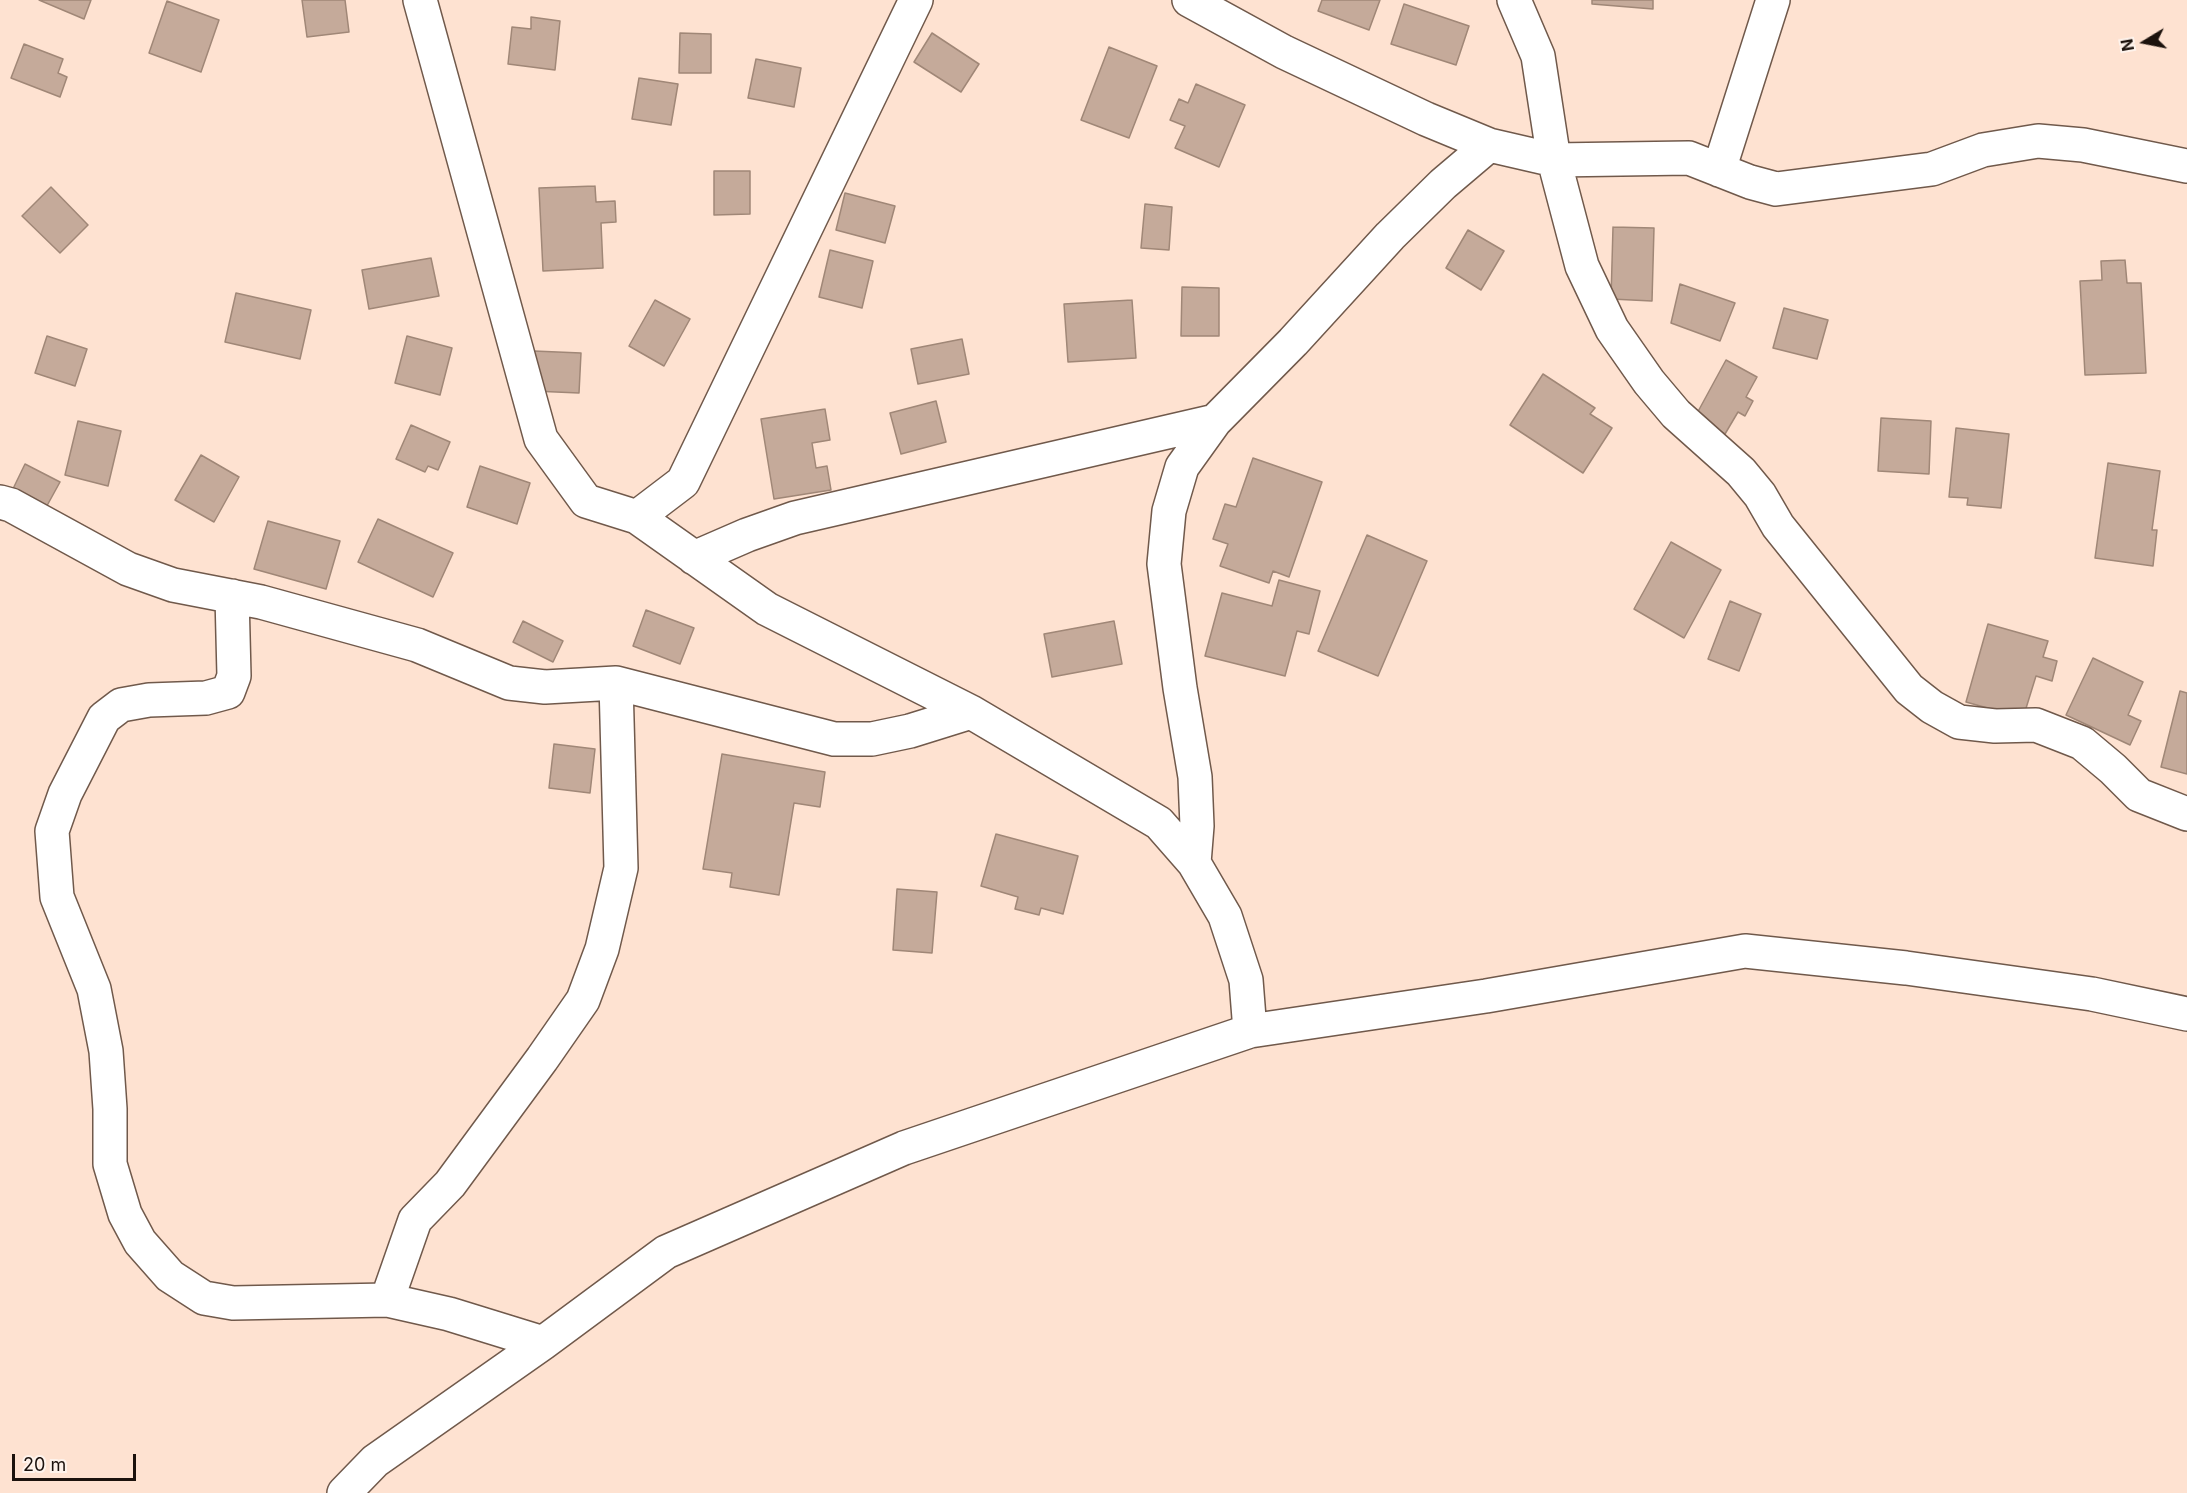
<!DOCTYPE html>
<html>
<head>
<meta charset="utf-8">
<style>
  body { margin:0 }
  #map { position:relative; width:2187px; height:1493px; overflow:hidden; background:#fee2d1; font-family:Inter,sans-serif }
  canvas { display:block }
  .north { position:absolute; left:2115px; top:12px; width:60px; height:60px; -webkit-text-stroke:4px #fef3ec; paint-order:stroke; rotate:260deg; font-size:16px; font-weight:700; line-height:24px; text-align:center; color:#1c120d }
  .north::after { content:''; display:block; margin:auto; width:21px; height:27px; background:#1c120d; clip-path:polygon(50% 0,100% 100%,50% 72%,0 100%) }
  .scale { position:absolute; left:12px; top:1454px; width:124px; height:27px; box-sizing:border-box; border:3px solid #1c120d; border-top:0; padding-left:8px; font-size:18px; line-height:21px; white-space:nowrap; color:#1c120d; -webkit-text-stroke:4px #fef3ec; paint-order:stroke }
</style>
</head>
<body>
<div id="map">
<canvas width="2187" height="1493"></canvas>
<div class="north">N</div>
<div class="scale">20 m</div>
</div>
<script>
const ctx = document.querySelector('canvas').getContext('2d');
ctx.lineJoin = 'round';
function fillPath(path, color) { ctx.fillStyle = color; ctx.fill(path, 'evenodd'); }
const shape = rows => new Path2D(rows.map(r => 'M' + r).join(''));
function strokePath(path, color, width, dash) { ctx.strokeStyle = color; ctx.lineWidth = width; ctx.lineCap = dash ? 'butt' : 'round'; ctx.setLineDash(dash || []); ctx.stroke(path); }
const building = shape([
  [39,0,91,0,84,19,39,0],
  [302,0,345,0,349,32,307,37,302,0],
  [1322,0,1380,0,1369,30,1318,11,1322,0],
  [1592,0,1653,0,1653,9,1592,4,1592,0],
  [167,1,219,20,201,72,149,53,167,1],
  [1404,4,1469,26,1456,65,1391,44,1404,4],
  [531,17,560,21,555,70,508,64,512,27,531,29,531,17],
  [680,33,711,34,711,73,679,73,680,33],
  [932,33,979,64,961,92,914,62,932,33],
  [24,44,63,59,58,73,67,77,60,97,11,78,24,44],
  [1109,47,1157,66,1129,138,1081,120,1109,47],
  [756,59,801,68,794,107,748,98,756,59],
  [639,78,678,84,671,125,632,119,639,78],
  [1196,84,1245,105,1219,167,1175,148,1185,126,1170,120,1179,99,1188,103,1196,84],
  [714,171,750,171,750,214,714,215,714,171],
  [595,186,596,202,615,201,616,222,601,223,603,268,543,271,539,188,595,186],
  [51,187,88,225,60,253,22,216,51,187],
  [845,193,895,206,885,243,836,230,845,193],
  [1145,204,1172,207,1169,250,1141,248,1145,204],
  [1613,227,1654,228,1652,301,1611,299,1613,227],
  [1468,230,1504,251,1481,290,1446,268,1468,230],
  [830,250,873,261,862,308,819,297,830,250],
  [431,258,439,296,369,309,362,270,431,258],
  [2125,260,2127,283,2141,283,2146,373,2085,375,2080,281,2102,280,2101,261,2125,260],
  [1680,284,1735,303,1720,341,1671,323,1680,284],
  [1182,287,1219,288,1219,336,1181,336,1182,287],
  [236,293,311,310,300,359,225,342,236,293],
  [655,300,690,319,664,366,629,346,655,300],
  [1132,300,1136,358,1068,362,1064,304,1132,300],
  [1784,308,1828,320,1817,359,1773,348,1784,308],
  [47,336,87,349,75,386,35,373,47,336],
  [407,336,452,348,440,395,395,383,407,336],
  [962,339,969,374,918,384,911,349,962,339],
  [534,351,581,353,579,393,533,391,534,351],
  [1726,360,1757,377,1746,397,1753,401,1745,416,1738,412,1725,434,1695,417,1726,360],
  [1543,374,1595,408,1590,414,1612,428,1583,473,1510,425,1543,374],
  [936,401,946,442,901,454,890,413,936,401],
  [825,409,830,440,812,443,816,468,827,466,831,490,774,499,761,419,825,409],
  [1881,418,1931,421,1929,474,1878,471,1881,418],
  [78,421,121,431,108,486,65,475,78,421],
  [411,425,450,442,438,470,428,466,425,472,396,459,411,425],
  [1956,428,2009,434,2001,508,1967,505,1968,498,1949,497,1956,428],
  [201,455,239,477,214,522,175,500,201,455],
  [1253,458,1322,482,1289,577,1273,571,1269,583,1220,566,1228,544,1213,539,1225,504,1236,507,1253,458],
  [2108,463,2160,471,2152,530,2157,530,2153,566,2095,558,2108,463],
  [25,464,60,482,43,513,10,495,25,464],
  [480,466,530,483,517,524,467,507,480,466],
  [378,519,453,553,433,597,358,562,378,519],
  [268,521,340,541,326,589,254,569,268,521],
  [1367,535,1427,561,1378,676,1318,651,1367,535],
  [1671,542,1721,570,1684,638,1634,609,1671,542],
  [1279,580,1320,591,1309,634,1297,631,1285,676,1205,656,1222,593,1272,606,1279,580],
  [1730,601,1761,614,1739,671,1708,659,1730,601],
  [646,610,694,628,680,664,633,646,646,610],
  [523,621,563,641,553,662,513,642,523,621],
  [1114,621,1122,664,1052,677,1044,634,1114,621],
  [1988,624,2048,641,2043,657,2057,661,2052,681,2036,676,2023,718,1966,702,1988,624],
  [2093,658,2143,682,2128,715,2141,721,2130,745,2066,715,2093,658],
  [2180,691,2187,693,2187,774,2161,767,2180,691],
  [554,744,595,749,590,793,549,788,554,744],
  [722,754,825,772,820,807,794,803,779,895,730,887,732,873,703,869,722,754],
  [996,834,1078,856,1063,914,1041,908,1039,915,1015,909,1018,897,981,886,996,834],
  [897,889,937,892,932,953,893,950,897,889]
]);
const street = shape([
  [420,0,541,439,586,501,637,517,767,609,971,712,1159,823,1194,863,1225,916,1246,980,1250,1031],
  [1189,0,1284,52,1426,119,1489,145,1554,160,1689,158,1750,182,1776,189,1932,169,1983,150,2038,141,2083,145,2187,166],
  [1514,0,1538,56,1554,160,1582,266,1612,329,1649,382,1676,414,1741,472,1760,495,1778,526,1909,689,1932,707,1959,722,1995,726,2036,725,2082,743,2113,769,2139,795,2187,814],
  [1719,170,1773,0],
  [0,502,11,505,128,569,173,585,261,602,417,645,509,683,545,687,616,683,834,739,872,739,910,731,971,712],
  [637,517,683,482,916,0],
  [694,558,747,535,795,518,1215,421],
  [232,596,234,676,228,692,206,698,149,700,121,705,104,718,65,794,52,831,57,897,94,989,106,1051,110,1109,110,1164,125,1214,140,1242,170,1276,204,1298,233,1303,387,1300,449,1314,543,1343],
  [1194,863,1197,826,1195,777,1180,688,1164,564,1169,511,1182,467,1215,421,1293,342,1390,236,1443,184,1489,145],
  [387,1300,415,1220,450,1184,542,1059,583,1000,602,949,621,868,616,683],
  [344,1493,375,1461,543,1343,666,1252,904,1148,1250,1031,1486,996,1745,951,1906,968,2092,994,2187,1014]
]);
fillPath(building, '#c5aa9a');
strokePath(building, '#a08777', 1.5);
strokePath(street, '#70594b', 36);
strokePath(street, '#fff', 33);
</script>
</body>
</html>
